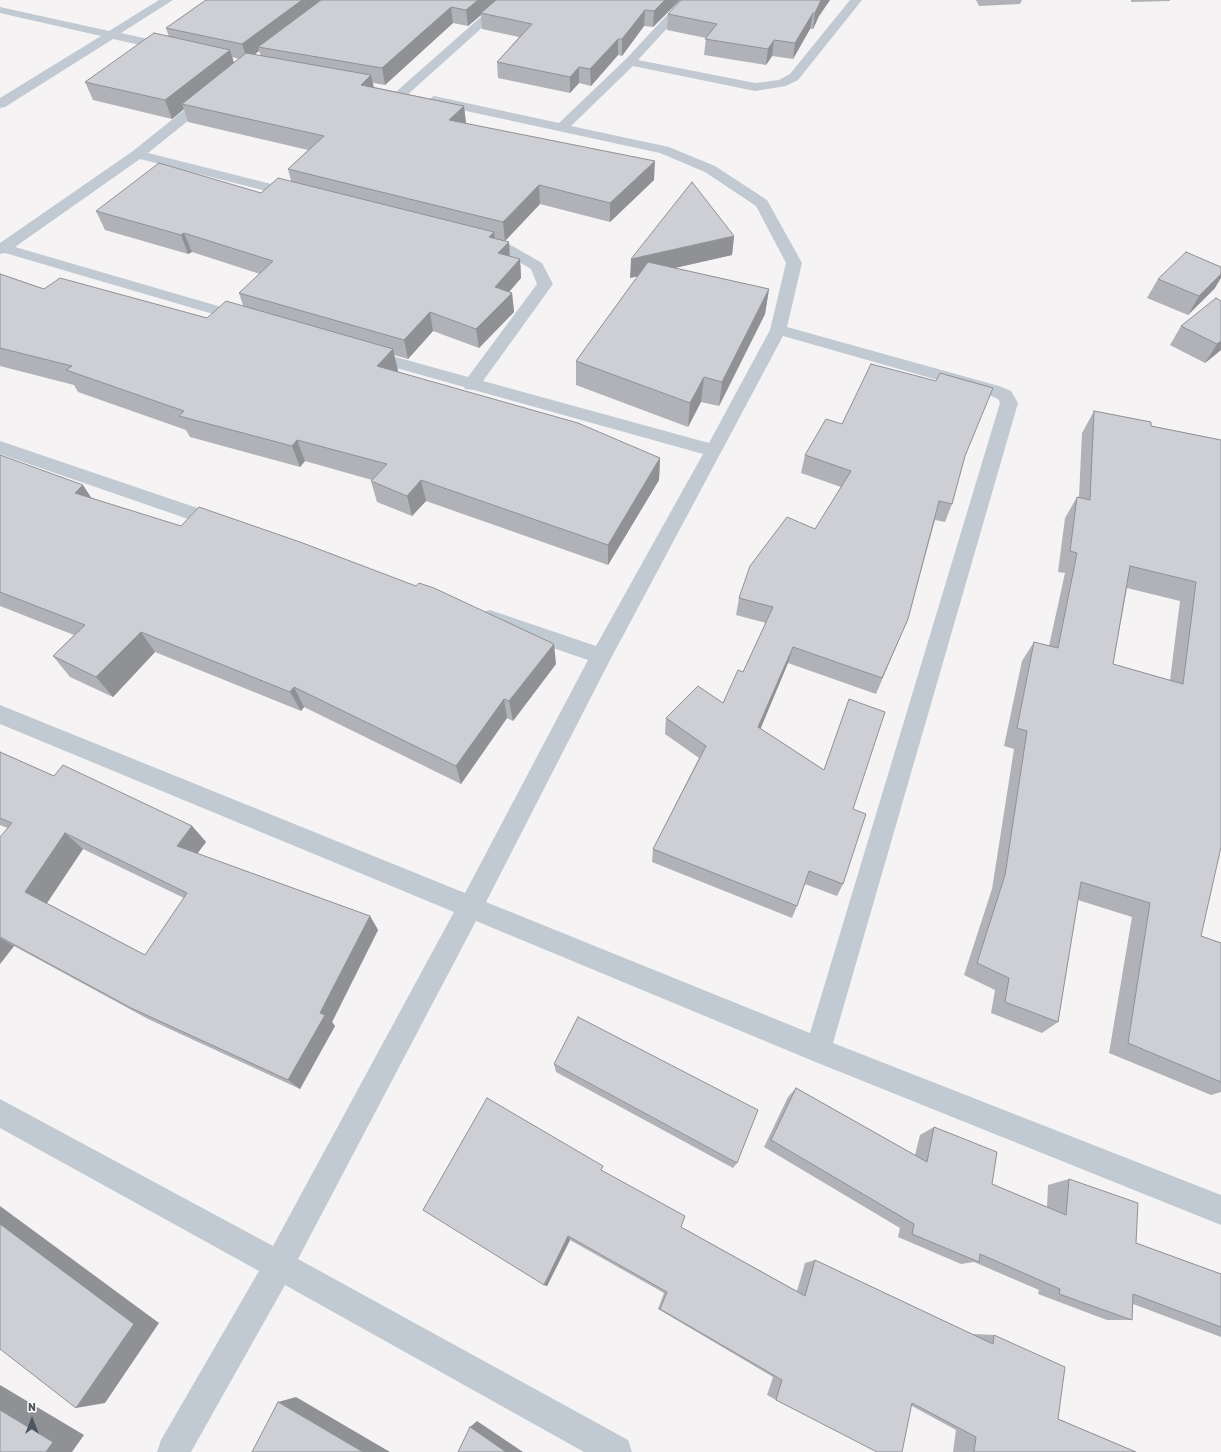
<!DOCTYPE html>
<html>
<head>
<meta charset="utf-8">
<style>
  body { margin:0 }
  #map { position:relative; width:1221px; height:1452px; overflow:hidden; background:#f5f3f3; font-family:Rubik,sans-serif }
  canvas { display:block }
  .north { position:absolute; left:12px; top:1400px; width:40px; height:40px; -webkit-text-stroke:3px #fff; paint-order:stroke; rotate:0deg; font-size:11px; font-weight:700; line-height:16px; text-align:center; color:#4a5661 }
  .north::after { content:''; display:block; margin:auto; width:14px; height:18px; background:#4a5661; clip-path:polygon(50% 0,100% 100%,50% 72%,0 100%) }
</style>
</head>
<body>
<div id="map">
<canvas width="1221" height="1452"></canvas>
<div class="north">N</div>
</div>
<script>
const ctx = document.querySelector('canvas').getContext('2d');
ctx.lineJoin = 'round';
const shape = rows => new Path2D(rows.map(r => 'M' + r).join(''));
function fillPath(path, color) { ctx.fillStyle = color; ctx.fill(path, 'evenodd'); }
function strokePath(path, color, width, dash) { ctx.strokeStyle = color; ctx.lineWidth = width; ctx.lineCap = dash ? 'butt' : 'round'; ctx.setLineDash(dash || []); ctx.stroke(path); }
const minor = shape([
  [159,0,173,0,121,33,175,45,177,48,175,51,171,52,113,39,5,107,0,108,0,98,101,36,0,13,0,7,109,31,159,0],
  [500,0,513,0,406,96,398,96,396,93,398,90,500,0],
  [681,0,693,0,638,60,755,83,779,80,790,74,850,0,862,0,798,80,786,86,755,91,633,66,571,126,669,147,715,166,767,200,802,263,787,327,999,386,1011,391,1018,403,833,1043,1221,1195,1221,1225,818,1063,476,921,298,1259,628,1440,632,1452,584,1452,285,1285,191,1452,157,1452,161,1440,259,1271,0,1128,0,1099,273,1246,454,912,0,724,0,705,465,893,588,660,483,624,480,618,483,612,490,610,596,646,703,454,474,390,465,389,464,387,361,358,359,354,361,350,367,349,468,377,537,284,531,269,499,250,475,244,473,241,475,238,480,237,509,244,542,263,553,284,483,381,709,443,770,330,786,263,756,206,705,172,660,153,434,104,428,100,434,96,559,123,626,59,681,0],
  [783,336,987,394,998,399,1000,403,810,1033,486,902,609,662,783,336],
  [209,93,214,94,215,97,214,100,148,153,303,192,305,195,303,198,298,199,140,159,15,247,249,315,251,318,249,321,243,323,237,321,5,253,0,254,0,243,133,151,204,94,209,93],
  [0,441,227,518,230,523,227,528,220,530,0,454,0,441]
]);
const wall = shape([
  [206,0,680,0,653,27,644,26,622,56,618,55,591,86,579,83,570,93,498,78,497,62,519,37,482,29,481,15,468,26,453,23,385,85,373,83,374,87,464,106,466,123,654,180,610,222,540,204,505,241,509,242,510,257,520,259,521,278,509,292,512,293,514,312,479,348,433,331,408,359,394,355,398,371,397,371,660,458,659,480,608,565,426,501,412,516,377,502,371,481,372,480,305,461,300,467,190,437,186,430,78,392,74,385,0,366,0,274,44,289,207,318,243,305,239,293,260,274,192,252,188,254,105,230,96,211,261,193,291,181,288,169,308,150,188,122,184,109,172,119,93,100,85,82,169,37,166,28],
  [259,51,261,56,254,55],
  [232,57,239,59,234,63],
  [830,0,819,16,813,29,810,29,793,59,772,56,766,65,704,55,706,38,667,30,668,14],
  [976,0,1022,0,1020,4,979,6],
  [1131,0,1170,0,1170,1,1131,2],
  [734,236,732,255,675,268,769,289,765,314,719,406,701,402,688,427,576,385,576,361,638,276,630,278],
  [1158,279,1215,288,1188,315,1147,298],
  [1221,301,1221,350,1205,363,1170,345,1181,326],
  [1094,411,1151,426,1221,440,1201,936,1221,943,1221,1092,1211,1095,1109,1053,1132,917,1078,900,1058,1022,1042,1033,991,1013,995,990,964,975,992,889,1014,749,1004,746,1022,661,1034,642,1049,646,1065,573,1058,572,1065,518,1077,497,1079,497,1082,433],
  [1127,588,1180,601,1170,680,1113,664],
  [842,424,965,456,952,504,945,522,935,520,908,619,876,694,788,663,760,728,824,770,849,699,853,809,843,884,837,896,805,884,797,906,792,918,652,862,653,849,699,758,665,734,666,718,723,703,743,672,766,623,736,615,739,598,815,529,841,487,801,473,805,455],
  [0,455,92,498,556,664,513,721,507,718,461,784,304,707,301,711,155,652,113,697,70,677,53,656,74,635,0,606],
  [0,752,54,776,192,826,206,842,197,854,370,916,378,930,332,1022,335,1026,300,1089,148,1019,14,946,0,964,0,837,8,828,0,825],
  [83,849,184,898,145,955,47,903],
  [554,1064,737,1163,733,1168,556,1072],
  [796,1088,915,1155,920,1135,934,1127,992,1184,1047,1207,1048,1185,1069,1179,1136,1243,1221,1274,1221,1337,1133,1304,1132,1320,1107,1320,1038,1294,1039,1290,974,1262,961,1264,898,1237,900,1228,764,1147,788,1097],
  [487,1098,603,1171,681,1227,797,1291,805,1263,815,1260,974,1335,974,1334,994,1335,1058,1419,1136,1452,953,1452,956,1430,912,1406,776,1400,767,1395,773,1377,658,1309,664,1293,570,1240,547,1286,544,1285]
]);
const shadedWall = shape([
  [302,0,327,0,258,47,259,51,247,60,242,44],
  [478,0,498,0,481,13,481,15,468,26,466,10],
  [665,0,680,0,653,27,654,11],
  [821,0,830,0,819,16,813,29,815,13],
  [451,7,453,23,385,85,382,68],
  [645,10,644,26,622,56,622,39],
  [813,13,810,29,793,59,795,43],
  [618,39,618,55,591,86,590,69],
  [774,40,772,56,766,65,768,49],
  [230,50,236,69,182,104,184,109,172,119,165,100],
  [579,67,579,83,570,93,570,77],
  [371,75,375,94,361,85],
  [464,106,466,124,449,120],
  [655,161,654,180,610,222,610,203],
  [539,185,540,204,505,241,503,222],
  [494,232,496,251,489,237],
  [184,233,192,252,188,254,181,235],
  [734,236,732,255,630,278,631,259],
  [509,242,510,262,498,253],
  [520,259,521,278,497,306,495,287],
  [1221,274,1221,278,1215,288,1188,315,1199,296],
  [769,289,765,314,719,406,722,382],
  [512,293,514,312,479,348,476,329],
  [430,312,433,331,408,359,404,340],
  [1221,341,1221,350,1205,363,1217,344],
  [393,349,398,371,383,387,377,366],
  [704,377,701,402,688,427,690,403],
  [297,440,305,461,300,467,292,446],
  [660,458,659,480,608,565,608,545],
  [421,480,426,501,412,516,407,496],
  [83,485,98,508,75,493],
  [141,632,155,652,113,697,96,677],
  [554,644,556,664,513,721,509,701],
  [793,647,788,663,755,742,758,727],
  [294,687,304,707,301,711,290,692],
  [504,699,507,718,461,784,456,766],
  [192,826,206,842,191,862,177,846],
  [65,833,83,849,45,906,25,892],
  [370,916,378,930,332,1022,335,1026,300,1089,288,1080,320,1013],
  [0,938,14,946,0,964],
  [0,1206,159,1323,105,1403,76,1408,0,1224],
  [568,1236,570,1240,547,1286,544,1285],
  [0,1385,84,1435,72,1452,46,1452,0,1410],
  [296,1397,390,1452,363,1452,278,1402],
  [477,1421,523,1452,506,1452,470,1427]
]);
const building = shape([
  [206,0,302,0,242,44,166,28,206,0],
  [321,0,478,0,466,10,451,7,382,68,258,47,321,0],
  [496,0,665,0,654,11,645,10,622,39,618,39,590,69,579,67,570,77,497,62,532,24,481,13,496,0],
  [681,0,821,0,815,13,813,13,795,43,774,40,768,49,705,39,717,24,668,14,681,0],
  [154,33,230,50,165,100,85,82,154,33],
  [246,53,371,75,361,85,464,106,449,120,655,161,610,203,539,185,503,222,288,169,324,136,182,104,246,53],
  [159,163,261,193,278,178,494,232,489,237,509,242,498,253,520,259,495,287,512,293,476,329,430,312,404,340,239,293,273,261,184,233,181,235,96,211,159,163],
  [692,182,734,236,631,259,692,182],
  [1186,252,1221,267,1221,274,1199,296,1158,279,1186,252],
  [648,262,769,289,722,382,704,377,690,403,576,361,648,262],
  [0,274,44,289,60,278,207,318,226,301,393,349,377,366,578,423,660,458,608,545,421,480,407,496,371,481,387,464,297,440,292,446,179,416,184,411,66,370,72,366,0,348,0,274],
  [1216,298,1221,301,1221,341,1217,344,1181,326,1216,298],
  [871,364,936,381,940,373,993,388,965,456,952,504,939,501,908,619,882,678,793,647,758,727,824,770,849,699,885,712,853,809,866,814,843,884,809,871,797,906,653,849,706,746,666,718,698,686,723,703,738,670,743,672,773,607,739,598,750,566,787,517,815,529,851,471,805,455,826,419,842,424,871,364],
  [1094,411,1151,422,1151,426,1221,440,1221,847,1201,936,1221,943,1221,1082,1128,1043,1150,903,1081,882,1058,1022,1005,1002,1009,978,977,963,1005,875,1027,731,1017,728,1034,642,1058,648,1077,553,1070,551,1077,497,1090,500,1094,411],
  [1130,566,1196,582,1183,684,1113,664,1130,566],
  [0,455,83,485,75,493,181,526,199,507,300,542,416,586,419,583,434,588,554,644,509,701,504,699,456,766,294,687,290,692,141,632,96,677,53,656,85,625,0,592,0,455],
  [0,752,54,776,63,765,192,826,177,846,370,916,320,1013,325,1015,288,1080,131,1008,0,937,0,837,12,823,0,818,0,752],
  [65,833,187,893,145,955,25,892,65,833],
  [578,1017,758,1110,737,1163,554,1064,578,1017],
  [796,1088,927,1162,934,1127,997,1152,992,1184,1066,1215,1069,1179,1138,1203,1136,1243,1221,1274,1221,1327,1133,1294,1132,1320,1059,1294,1060,1289,980,1254,979,1262,912,1234,914,1224,771,1140,796,1088],
  [487,1098,603,1166,601,1170,685,1216,681,1227,805,1296,815,1260,993,1344,994,1335,1065,1367,1058,1419,1136,1452,974,1452,976,1437,912,1403,902,1452,877,1452,776,1400,782,1380,660,1309,667,1292,568,1236,544,1285,423,1210,487,1098],
  [0,1224,134,1324,76,1408,0,1349,0,1224],
  [278,1402,363,1452,252,1452,278,1402],
  [0,1410,53,1442,46,1452,0,1452,0,1410],
  [470,1427,506,1452,458,1452,470,1427]
]);
fillPath(minor, '#c1cad2');
fillPath(wall, '#b0b2b7');
fillPath(shadedWall, '#909195');
fillPath(building, '#cdcfd5');
strokePath(building, '#909195', 1);
</script>
</body>
</html>
